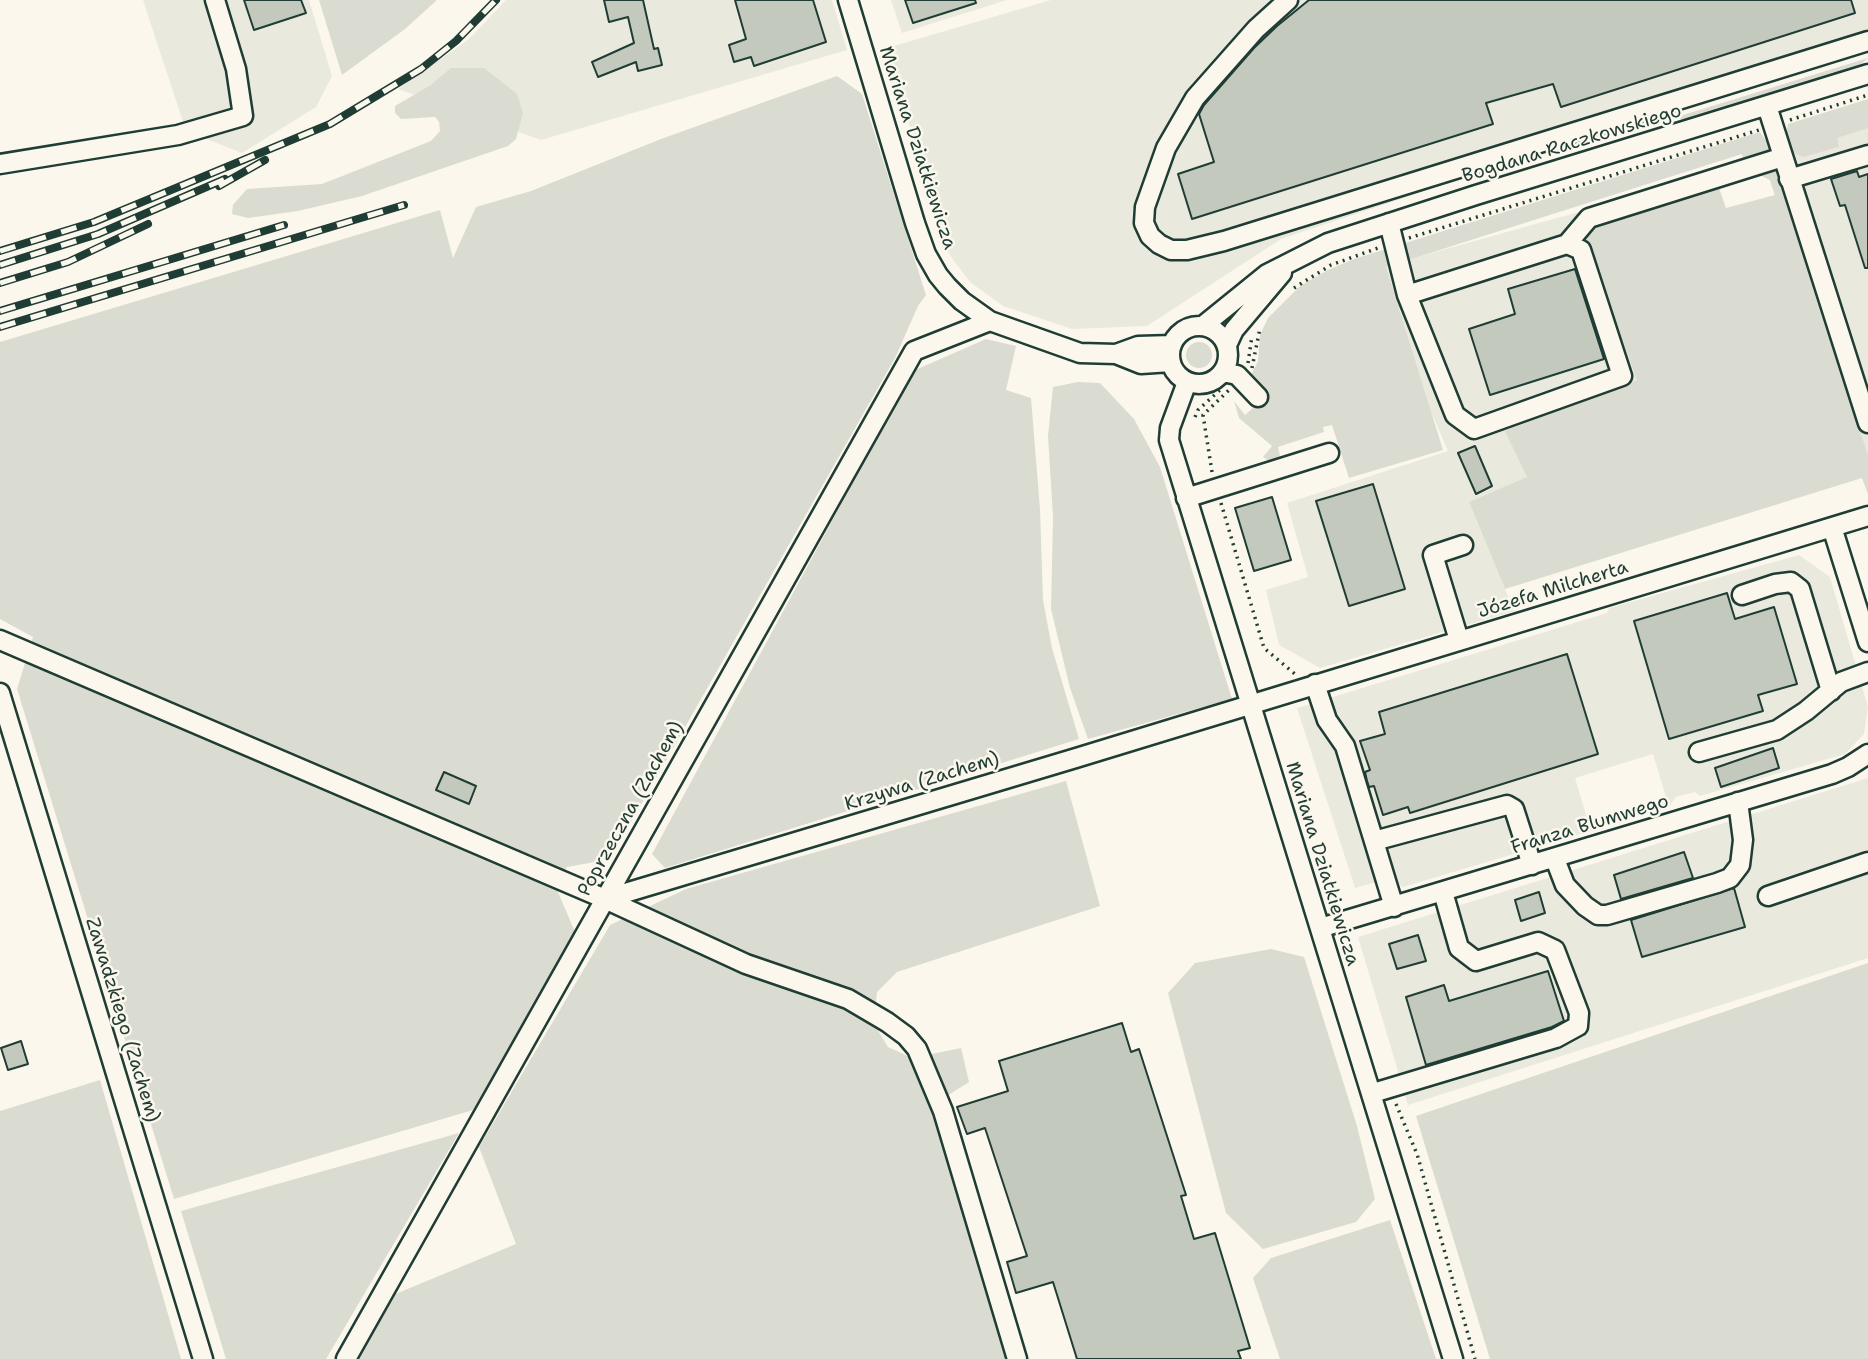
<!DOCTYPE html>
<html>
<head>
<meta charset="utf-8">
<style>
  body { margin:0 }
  canvas { display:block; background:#fbf7ec }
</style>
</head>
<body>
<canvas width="1868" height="1359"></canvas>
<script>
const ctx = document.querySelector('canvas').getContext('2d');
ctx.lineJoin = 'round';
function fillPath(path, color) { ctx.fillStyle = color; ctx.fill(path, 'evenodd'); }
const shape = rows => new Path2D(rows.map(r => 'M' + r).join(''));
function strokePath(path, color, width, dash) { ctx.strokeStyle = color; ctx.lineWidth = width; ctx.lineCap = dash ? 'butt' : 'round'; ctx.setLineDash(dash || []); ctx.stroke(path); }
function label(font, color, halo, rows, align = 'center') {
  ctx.font = font + ' "Shantell Sans",sans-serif'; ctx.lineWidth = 5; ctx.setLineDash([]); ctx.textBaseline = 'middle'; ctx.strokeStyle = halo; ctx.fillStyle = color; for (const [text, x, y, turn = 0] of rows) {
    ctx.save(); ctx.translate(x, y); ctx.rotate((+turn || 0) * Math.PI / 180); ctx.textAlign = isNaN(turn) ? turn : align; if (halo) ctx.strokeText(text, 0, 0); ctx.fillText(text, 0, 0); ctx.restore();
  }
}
const built = shape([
  [143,0,309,0,332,76,316,107,242,153,186,131],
  [506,0,832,0,847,50,541,140,398,89,469,39],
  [891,0,1007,0,902,33],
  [1051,0,1868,0,1868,52,1472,175,1281,239,1147,326,1072,329,1003,306,970,282,954,261,944,246,887,48],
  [1868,115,1868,494,1770,180,1746,168,1742,154],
  [1597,207,1648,390,1527,478,1469,502,1514,611,1320,668,1279,645,1266,590,1308,577,1287,503,1448,451,1370,270],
  [1799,555,1830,577,1868,707,1864,734,1845,754,1700,796,1695,792,1676,797,1669,807,1653,754,1575,778,1591,831,1403,887,1390,878,1355,888,1297,708,1607,613,1609,608],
  [1868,778,1868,958,1408,1105,1358,937]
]);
const green = shape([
  [319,0,437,0,405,29,342,75],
  [1868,58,1859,66,1849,70,1690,119,1670,119],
  [451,68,484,68,517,94,523,113,516,139,508,146,362,196,298,211,248,218,232,214,233,205,247,189,322,184,431,141,440,131,439,122,435,117,401,119,395,113,395,106,431,85],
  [837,76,862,94,926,295,918,306,895,358,618,845,595,862,567,867,555,885,575,932,511,1056,473,1110,174,1199,17,689,33,637,0,619,0,342,440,210,453,258,476,207,531,191,661,139],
  [1868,99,1868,128,1837,138,1839,147,1803,157,1792,152,1786,135,1788,124],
  [1760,132,1767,142,1823,321,1868,455,1868,494,1862,478,1505,589,1469,502,1527,477,1505,431,1637,380,1586,238,1589,228,1718,185,1726,208,1775,195,1770,180,1746,168,1742,154,1386,267,1443,450,1349,478,1332,425,1323,427,1324,432,1278,447,1281,461,1271,462,1263,457,1272,446,1239,418,1234,401,1245,415,1268,394,1251,375,1258,361,1260,335,1268,318,1300,286,1328,270,1354,259],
  [986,339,1016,346,1006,390,1031,398,1040,509,1043,600,1052,648,1079,739,665,868,652,854,913,371],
  '1186 355a13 13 0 1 1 26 0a13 13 0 1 1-26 0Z',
  [1078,382,1100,383,1134,419,1160,467,1232,699,1088,739,1070,688,1051,609,1053,517,1048,436,1053,387],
  [1066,781,1100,906,897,972,877,992,874,1024,888,1047,912,1058,961,1048,969,1082,936,1103,1010,1359,359,1359,393,1295,516,1244,479,1147,610,925,686,889],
  [1271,949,1304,957,1357,1126,1375,1199,1356,1222,1263,1249,1226,1213,1168,993,1195,963],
  [1868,963,1868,1359,1490,1359,1416,1116],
  [100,1080,181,1359,0,1359,0,1111],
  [459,1133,326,1359,226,1359,181,1211],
  [1390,1220,1436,1359,1280,1359,1253,1278,1271,1258]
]);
const building = shape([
  [244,0,301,0,306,13,254,30,244,0],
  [604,0,643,0,654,49,658,48,662,65,638,71,636,62,598,77,592,62,634,43,628,17,609,22,604,0],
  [735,0,813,0,826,42,754,66,751,57,734,62,729,45,746,39,735,0],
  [905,0,975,0,976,3,913,23,905,0],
  [1309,0,1851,0,1855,13,1561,107,1553,84,1486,103,1493,124,1192,219,1178,174,1214,162,1199,114,1204,105,1254,48,1277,26,1309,0],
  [1857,171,1859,177,1868,174,1868,268,1865,268,1845,205,1840,206,1831,179,1857,171],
  [1575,269,1604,359,1490,395,1469,329,1515,314,1508,289,1575,269],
  [1475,446,1492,486,1476,494,1458,453,1475,446],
  [1373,484,1405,589,1349,606,1316,501,1373,484],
  [1272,497,1291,560,1254,571,1235,508,1272,497],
  [1727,593,1735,619,1774,607,1797,684,1758,695,1763,711,1669,739,1634,621,1727,593],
  [1567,654,1598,754,1410,813,1408,807,1383,815,1374,786,1369,787,1367,781,1365,772,1370,770,1360,741,1385,734,1379,712,1567,654],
  [1773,748,1779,768,1721,787,1715,768,1773,748],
  [444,772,476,786,469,804,436,790,444,772],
  [1684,852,1693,878,1621,899,1614,875,1684,852],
  [1734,888,1745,927,1642,957,1631,920,1734,888],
  [1539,892,1545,913,1521,921,1515,900,1539,892],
  [1418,935,1426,961,1397,969,1389,944,1418,935],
  [1548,971,1564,1021,1552,1027,1426,1065,1406,997,1444,985,1449,1001,1548,971],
  [1122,1023,1131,1052,1139,1049,1186,1195,1181,1196,1194,1239,1215,1233,1250,1348,1238,1351,1241,1359,1077,1359,1053,1282,1016,1293,1007,1262,1027,1256,985,1128,967,1134,957,1107,1008,1091,999,1061,1122,1023],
  [21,1041,28,1064,8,1070,1,1048,21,1041]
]);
const path = shape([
  [1790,120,1868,95],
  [1409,238,1759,130],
  [1294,288,1331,265,1378,248],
  [1248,363,1252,336],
  [1252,368,1260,328],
  [1195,417,1198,410,1220,390],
  [1212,472,1203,415,1229,390],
  [1221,503,1264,648,1295,674],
  [1396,1104,1417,1154,1475,1359]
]);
const minor = shape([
  [848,0,915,223,926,254,938,275,947,286,962,301,990,321,1080,353,1116,354,1138,346,1172,345],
  [1288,0,1256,29,1195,98,1166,148,1145,207,1144,223,1150,236,1159,244,1171,250,1187,250,1224,241,1868,41],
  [1767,106,1868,423],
  [0,164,178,135,243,116,236,69,215,0],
  [1789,179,1868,155],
  [1389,223,1407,295,1455,415,1474,429,1622,376,1581,250,1567,244,1407,295],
  [1567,244,1589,218,1783,157],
  [1204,325,1267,274,1328,243,1476,195,1868,74],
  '1170 355a29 29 0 1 1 58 0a29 29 0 1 1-58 0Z',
  [1227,345,1234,330,1282,273],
  [1116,354,1141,364,1171,362],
  [1223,372,1237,375,1258,397],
  [1187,382,1170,428,1169,440,1453,1359],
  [1186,498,1329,453],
  [1832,527,1868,642],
  [1742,595,1775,584,1791,582,1800,589,1831,691],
  [0,640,605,899,746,964,848,999,887,1022,906,1036,917,1049,943,1111,1017,1359],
  [1459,640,1433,555,1463,545],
  [1315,684,1327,720,1345,746,1394,907],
  [0,693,203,1359],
  [1699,752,1777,730,1806,711,1841,682,1868,672],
  [1374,841,1507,805,1514,809,1532,865],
  [1555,859,1565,885,1585,906,1598,915,1607,915,1717,883,1730,878,1740,865,1743,840,1738,802],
  [1768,896,1868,862],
  [605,899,1076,758,1868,516],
  [1320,928,1832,774,1848,767,1868,754],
  [1373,1093,1556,1038,1578,1026,1579,1013,1555,950,1538,942,1476,961,1459,948,1443,892],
  [346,1359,914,351,990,321]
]);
const rail = shape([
  [219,186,265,160],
  [0,251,94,222,330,124,421,69,456,41,496,0],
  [0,265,98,234,225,179],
  [0,283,68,262,148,224],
  [0,311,284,225],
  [0,327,404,205]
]);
const streetNames = [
  ["Bogdana Raczkowskiego",1572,144,-17],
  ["Mariana Dziatkiewicza",917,148,72],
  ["Józefa Milcherta",1553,590,-17],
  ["Krzywa (Zachem)",922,782,-17],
  ["Poprzeczna (Zachem)",631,809,-61],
  ["Franza Blumwego",1590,825,-17],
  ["Mariana Dziatkiewicza",1322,864,73],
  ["Zawadzkiego (Zachem)",122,1020,73]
];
fillPath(built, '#eae9de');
fillPath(green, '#dbdcd1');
fillPath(building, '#c4c9be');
strokePath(building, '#1f3d34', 2);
strokePath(minor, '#1f3d34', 23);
strokePath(path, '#1f3d34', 3.5, [2, 5]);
strokePath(minor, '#fbf7ec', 18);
strokePath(rail, '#1f3d34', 8);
strokePath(rail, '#fbf7ec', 5, [16]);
label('19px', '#1f3d34', '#fbf7ec', streetNames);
</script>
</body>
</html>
